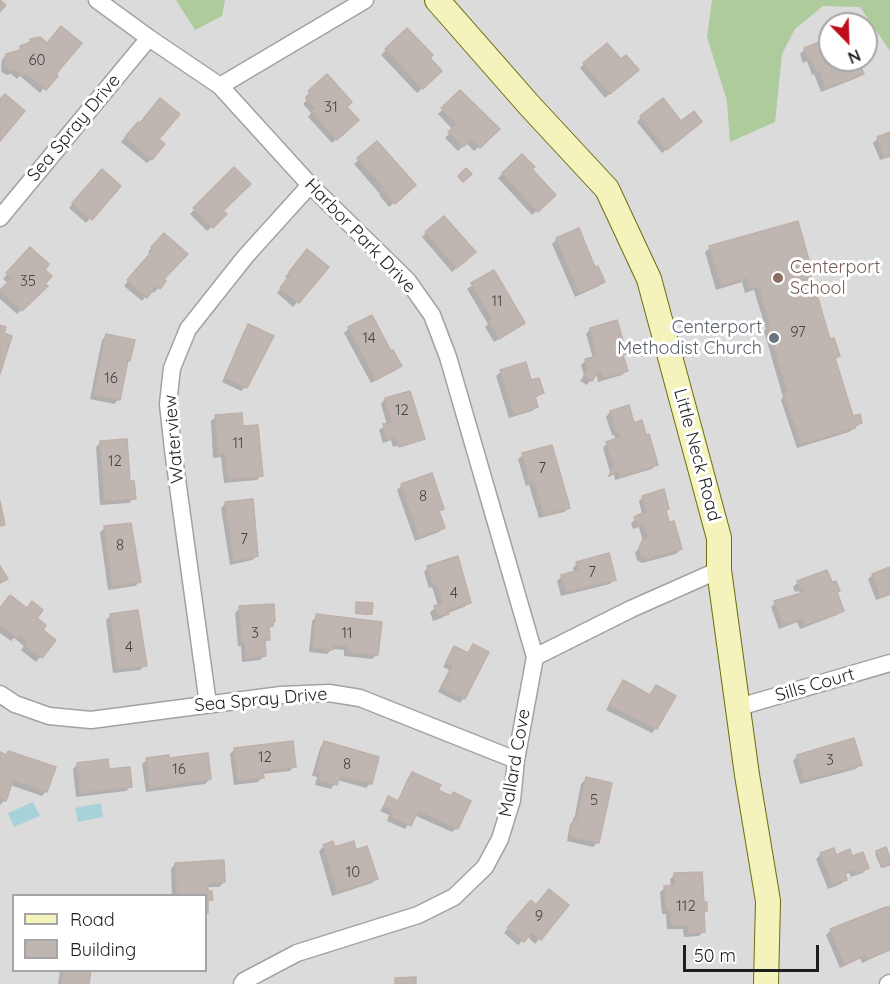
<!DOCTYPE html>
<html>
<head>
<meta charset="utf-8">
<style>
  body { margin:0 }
  #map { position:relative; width:890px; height:984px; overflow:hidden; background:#eeeae5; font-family:Quicksand,sans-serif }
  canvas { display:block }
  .legend { position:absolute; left:12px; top:894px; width:195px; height:78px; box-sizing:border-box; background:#fff; border:2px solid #a5a5a5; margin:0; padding:8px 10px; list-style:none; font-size:18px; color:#1e1e1e }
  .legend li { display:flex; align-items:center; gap:12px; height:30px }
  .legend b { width:30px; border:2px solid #a5a5a5 }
  .north { position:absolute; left:818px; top:12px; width:60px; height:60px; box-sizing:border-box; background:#fff; border:2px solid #a5a5a5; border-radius:50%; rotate:157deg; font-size:16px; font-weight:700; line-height:24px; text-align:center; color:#1e1e1e }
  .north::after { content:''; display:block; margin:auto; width:21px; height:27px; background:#be0e1d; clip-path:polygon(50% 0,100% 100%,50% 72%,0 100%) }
  .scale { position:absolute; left:683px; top:945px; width:136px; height:27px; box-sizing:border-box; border:3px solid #1e1e1e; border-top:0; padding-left:8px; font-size:18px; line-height:21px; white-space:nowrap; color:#1e1e1e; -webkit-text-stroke:4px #fff; paint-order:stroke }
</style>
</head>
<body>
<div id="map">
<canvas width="890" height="984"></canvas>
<ul class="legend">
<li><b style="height:8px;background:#f5f3bc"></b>Road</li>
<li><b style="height:16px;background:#bfb6b2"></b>Building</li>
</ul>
<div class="north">N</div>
<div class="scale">50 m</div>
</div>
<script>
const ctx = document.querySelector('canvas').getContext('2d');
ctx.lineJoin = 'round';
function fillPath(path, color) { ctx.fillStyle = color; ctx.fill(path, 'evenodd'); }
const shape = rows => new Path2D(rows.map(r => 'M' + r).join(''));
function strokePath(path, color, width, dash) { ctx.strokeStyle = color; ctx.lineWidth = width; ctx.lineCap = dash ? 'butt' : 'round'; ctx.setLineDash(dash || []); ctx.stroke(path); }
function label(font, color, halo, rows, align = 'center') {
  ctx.font = font + ' Quicksand,sans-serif'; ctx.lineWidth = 6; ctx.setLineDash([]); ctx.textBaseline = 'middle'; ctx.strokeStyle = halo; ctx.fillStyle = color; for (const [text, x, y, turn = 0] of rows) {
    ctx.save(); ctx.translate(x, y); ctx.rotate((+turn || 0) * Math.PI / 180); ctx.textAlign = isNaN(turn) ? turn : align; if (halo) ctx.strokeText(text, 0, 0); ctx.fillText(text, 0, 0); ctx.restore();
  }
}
const residential = shape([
  [0,0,890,0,890,984,0,984],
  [830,24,866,24,866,60,830,60],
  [14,896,206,896,206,970,14,970]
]);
const forest = shape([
  [176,0,225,0,222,16,195,30],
  [712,0,890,0,890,51,860,7,823,6,795,29,782,54,775,122,730,142,727,101,707,37]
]);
const water = shape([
  [33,802,40,816,14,827,8,813],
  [101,803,103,817,78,822,75,808]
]);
const shadow = shape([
  [407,30,440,71,417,93,381,55],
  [830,39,830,60,857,60,862,74,857,78,821,92,814,74,812,75,807,61,803,63,800,54,805,49],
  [31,40,46,45,54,74,40,93,20,76,17,79,11,74,6,75,1,71,2,60,6,55,16,52],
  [584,64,633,74,605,98,580,68],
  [327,76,345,107,357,120,332,143,308,117,311,113,303,104,307,100,305,97],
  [460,92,497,129,474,151,466,143,458,151,445,138,453,130,438,114],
  [641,117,681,123,696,126,662,153,637,122],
  [139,125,157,140,151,159,147,163,121,142,133,128],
  [890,134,890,157,880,160,873,143,878,138],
  [377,143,410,190,389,207,379,195,380,194,354,164],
  [522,156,530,169,554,195,532,215,498,178],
  [234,169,221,211,225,214,207,231,190,214],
  [97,176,119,186,86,223,69,208],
  [426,233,474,252,452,272,422,237],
  [159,239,162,279,164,281,154,293,151,290,142,301,124,286,151,254,148,252],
  [557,239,595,269,604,282,599,286,575,297,552,244],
  [710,248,806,262,829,341,838,356,834,360,851,418,860,423,856,427,849,432,797,448,781,400,783,397,764,331,766,329,754,290,745,293,742,282,716,290,705,252],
  [30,249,43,270,43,284,46,286,17,314,0,299,0,292,8,283,3,279],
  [303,256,326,267,293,307,277,293,288,279,285,277],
  [493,272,524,323,494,342,485,327,488,324,467,289],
  [371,317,390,352,400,366,395,370,371,383,344,333,349,328],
  [249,326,246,387,241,391,222,382,244,331],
  [590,329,625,353,622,356,626,370,622,375,598,382,597,376,593,377,587,385,580,381,584,375,581,365,586,360,593,358,586,334],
  [106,336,129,360,126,363,119,399,114,404,90,399,102,340],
  [501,372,530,382,542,393,534,399,537,407,532,411,509,418,496,376],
  [385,399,423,439,420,442,420,439,393,447,391,440,383,443,379,430,387,425,381,404],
  [610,412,656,464,652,469,615,480,614,474,607,478,610,472,603,448,607,443,616,440,614,435,612,435,606,417],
  [216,417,242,428,261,475,257,480,224,483,221,457,213,458,211,421],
  [100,443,129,483,134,498,129,503,100,505,96,447],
  [523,455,569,508,564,512,539,518,529,485,526,486,518,459],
  [402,485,442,509,438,513,443,528,439,532,415,541,397,490],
  [643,497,680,549,676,554,642,563,637,560,635,553,643,542,639,527,633,529,631,523,642,514,639,501],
  [225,504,257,556,252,560,230,565,221,508],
  [105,528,140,582,135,586,108,590,100,532],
  [577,563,615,579,610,584,561,596,557,581,562,576,574,573,573,568],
  [428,567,469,603,464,607,448,613,442,618,433,621,430,612,438,606,432,587,429,588,424,572],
  [890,568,890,595,876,600,868,579,873,575],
  [827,572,831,584,838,591,836,594,842,610,837,615,800,629,797,622,779,629,771,607,775,603,800,595,799,591,795,592,793,587,797,583],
  [357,604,371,614,369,615,355,614],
  [240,608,274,622,267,630,268,639,263,644,264,656,260,660,242,662,241,646,238,646,235,613],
  [0,609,35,618,41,630,54,641,36,662,21,650,24,646,14,638,11,641,0,633],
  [111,615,145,665,140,670,113,673,106,620],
  [317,616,377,654,372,659,344,656,344,650,332,649,327,654,309,652,312,621],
  [473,646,464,698,460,703,438,692,449,670,443,667,455,648,467,654],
  [623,682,649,696,656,687,656,728,652,733,606,710],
  [324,743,377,758,370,784,366,788,337,780,331,789,315,785,317,777,312,776,320,748],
  [235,749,294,766,290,771,262,774,262,778,258,782,234,785,230,754],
  [8,752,46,791,42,796,10,785,5,800,0,805,0,754,5,756],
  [797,756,861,764,856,769,800,784,793,761],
  [147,760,168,760,210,779,205,784,146,792,142,764],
  [78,764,108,771,131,786,126,791,76,797,73,769],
  [412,774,436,791,457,828,452,832,414,815,405,829,387,821,389,815,380,811,388,798,397,802,408,778],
  [586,779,598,842,593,847,567,841,570,824,574,820,581,784],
  [324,846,334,849,356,851,376,879,372,883,332,896,319,851],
  [877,852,890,861,890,864,881,868,875,854],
  [821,854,852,858,867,868,863,873,851,877,849,873,844,875,845,879,841,884,828,889,816,859],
  [175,864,224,882,219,887,206,887,211,899,206,904,206,914,206,896,172,896,171,869],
  [675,875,703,904,706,910,703,913,704,931,699,936,684,937,683,929,667,929,666,914,662,914,660,892,665,888,671,887,670,879],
  [567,905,535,944,527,936,518,945,504,933,526,907],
  [890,909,890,950,862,963,860,958,840,968,826,935,831,930],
  [60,970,89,970,88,984,58,984]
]);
const building = shape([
  [0,0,6,5,0,12,0,0],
  [61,26,82,43,56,74,58,76,46,90,26,73,22,75,16,70,11,71,5,66,6,54,17,51,21,49,20,46,31,42,30,39,40,37,47,43,61,26],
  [407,28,433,55,430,58,442,71,423,89,385,49,407,28],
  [830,38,830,60,858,60,864,74,825,89,819,71,816,71,811,58,808,59,804,48,830,38],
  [607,43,621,59,626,55,639,70,610,94,583,63,607,43],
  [327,74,352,102,347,107,359,120,337,140,311,111,315,108,306,99,311,94,308,91,327,74],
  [460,90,500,129,480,148,471,139,463,147,448,132,457,124,441,108,460,90],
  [5,94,25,111,0,141,0,99,5,94],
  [160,98,180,114,159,139,165,144,152,160,125,137,138,122,140,123,160,98],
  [663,98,681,121,694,111,702,122,667,150,640,116,663,98],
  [890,132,890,155,884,157,877,137,890,132],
  [377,141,416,185,395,204,382,190,384,188,357,158,377,141],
  [522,154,535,167,532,169,556,195,538,212,502,173,522,154],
  [234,167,251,184,223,211,227,214,213,228,193,208,234,167],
  [466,168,472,174,463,182,458,176,466,168],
  [102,169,121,186,92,220,72,203,102,169],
  [444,216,476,252,457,268,425,232,444,216],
  [798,221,809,260,807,261,830,339,834,338,840,356,835,358,853,416,860,414,862,423,854,426,855,428,801,444,784,394,788,393,767,326,770,325,759,287,750,289,747,278,721,286,709,246,798,221],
  [579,228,595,267,598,266,605,282,579,293,556,238,579,228],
  [164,233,188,254,164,279,166,281,160,289,156,286,147,298,127,280,154,249,151,247,164,233],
  [30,247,49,264,45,270,52,276,45,284,48,286,22,311,0,290,12,278,6,273,30,247],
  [307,249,329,267,299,303,280,288,291,274,289,272,307,249],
  [494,270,525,323,499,339,489,321,492,319,471,283,494,270],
  [372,315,391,351,393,350,402,366,376,380,348,327,372,315],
  [617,320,627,354,623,355,628,371,603,378,601,372,597,373,592,381,584,376,588,370,585,359,597,356,590,328,617,320],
  [248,324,274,336,247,388,225,378,248,324],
  [0,325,6,327,4,333,12,336,0,374,0,325],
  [106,334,135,340,130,361,128,360,120,400,94,395,106,334],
  [526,362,531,380,539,378,544,393,535,396,538,407,514,415,500,370,526,362],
  [410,391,425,439,399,447,396,437,387,439,383,424,392,422,385,398,410,391],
  [629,405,634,423,642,420,646,435,649,434,658,465,620,477,618,470,614,475,611,473,614,466,606,442,620,437,618,431,616,432,610,411,629,405],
  [242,413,243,426,258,425,263,476,228,479,225,453,218,454,215,415,242,413],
  [127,439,130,481,134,481,136,499,105,501,100,441,127,439],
  [552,445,570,508,544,515,534,482,530,483,522,453,552,445],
  [432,473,444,509,439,511,445,528,419,537,401,484,432,473],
  [664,489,669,509,666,510,669,522,674,521,682,549,647,559,641,555,639,548,642,541,648,539,644,524,637,525,634,517,647,511,642,496,664,489],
  [253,499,258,556,234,561,225,502,253,499],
  [0,501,5,525,0,526,0,501],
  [131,523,141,582,112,586,104,526,131,523],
  [609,553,616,580,566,592,561,575,579,570,576,562,609,553],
  [458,556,471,603,448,610,449,614,438,617,434,606,443,603,436,583,433,584,427,566,458,556],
  [0,566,8,579,0,583,0,566],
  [890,567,890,593,881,597,872,574,890,567],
  [827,570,832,582,836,581,840,591,837,592,844,611,805,625,802,618,783,625,774,601,805,592,803,588,800,589,797,581,827,570],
  [10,595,27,608,32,601,43,610,37,618,46,625,43,630,56,640,42,658,24,645,28,641,19,635,17,638,0,625,0,608,10,595],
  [356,602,373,603,372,614,356,613,356,602],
  [274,604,275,622,273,622,273,626,269,627,270,640,265,640,266,656,246,658,245,642,242,642,239,606,274,604],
  [138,610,147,666,117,669,110,614,138,610],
  [316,614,382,622,378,655,348,652,348,646,333,644,333,650,313,648,316,614],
  [473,644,489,652,465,699,442,688,453,666,446,662,454,646,468,653,473,644],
  [623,680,650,695,656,685,676,696,657,729,609,705,623,680],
  [854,738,862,765,804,780,797,755,854,738],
  [293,741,296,767,263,771,264,778,238,781,234,748,293,741],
  [324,741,379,757,372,784,340,776,337,785,319,781,320,773,316,772,324,741],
  [8,751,56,767,47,792,13,780,6,801,0,799,0,752,6,755,8,751],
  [208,753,211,779,150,788,146,758,169,755,169,758,208,753],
  [108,759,109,769,130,767,132,787,80,793,77,763,108,759],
  [412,772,441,785,438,790,451,796,453,792,471,801,458,829,418,811,411,826,390,816,393,811,384,806,388,796,398,801,412,772],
  [586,777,612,783,599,843,570,836,574,818,577,819,586,777],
  [333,841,335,847,354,841,356,850,367,846,378,879,337,892,323,845,333,841],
  [886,847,890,857,890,865,883,867,876,851,886,847],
  [834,848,836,855,850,849,852,856,863,852,869,868,856,874,854,869,845,873,847,880,833,885,820,853,834,848],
  [224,860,225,882,208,884,208,891,212,891,213,900,208,900,208,913,206,913,206,896,177,896,175,863,224,860],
  [702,872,704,902,707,902,707,911,704,911,705,932,688,933,688,925,671,925,670,910,666,910,664,886,675,885,674,873,702,872],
  [549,889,569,905,541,940,532,932,524,942,507,928,531,900,536,905,549,889],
  [886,907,890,907,890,950,867,959,865,955,845,965,830,929,886,907],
  [63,970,91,970,89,984,62,984,63,970],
  [416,977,416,984,395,984,395,978,416,977]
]);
const street = shape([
  [97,0,149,38,220,86,310,185,408,281,432,315,448,357,535,657],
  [220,86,365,0],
  [0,218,149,38],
  [0,694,15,704,49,716,91,720,281,695,329,693,360,698,516,760],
  [208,704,173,450,168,404,172,368,188,329,245,257,310,185],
  [739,707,890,663],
  [242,984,244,981,297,953,418,915,454,897,485,867,500,839,512,800,516,760,535,657,631,609,719,570],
  [888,984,890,983]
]);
const secondary = shape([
  [437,0,530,106,607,189,649,279,719,538,719,570,747,775,768,901,766,984]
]);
const markers = [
  [778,278,6,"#8d6e63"],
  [774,338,6,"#6b7280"]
];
const numberNames = [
  ["60",37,60],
  ["31",331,107],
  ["35",28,281],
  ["11",497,301],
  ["97",798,332],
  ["14",369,338],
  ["16",111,378],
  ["12",402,410],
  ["11",238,443],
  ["12",115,461],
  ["7",542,468],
  ["8",423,496],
  ["7",244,539],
  ["8",120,545],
  ["7",592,572],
  ["4",454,593],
  ["3",255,633],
  ["11",347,633],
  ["4",129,647],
  ["12",265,757],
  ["3",830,760],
  ["8",347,764],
  ["16",179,769],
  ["5",594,800],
  ["10",353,872],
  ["112",686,906],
  ["9",539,916]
];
const streetNames = [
  ["Sea Spray Drive",74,128,-50],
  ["Harbor Park Drive",360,236,46],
  ["Waterview",174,439,-95],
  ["Little Neck Road",697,455,75],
  ["Sills Court",815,685,-16],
  ["Sea Spray Drive",261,700,-5],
  ["Mallard Cove",515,763,-80]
];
const educationNames = [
  ["Centerport",790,268],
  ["School",790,289]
];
const worshipNames = [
  ["Centerport",762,328],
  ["Methodist Church",762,349]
];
fillPath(residential, '#dcdbdb');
fillPath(forest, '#aecb9c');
fillPath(water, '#a8d2d9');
fillPath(shadow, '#0003');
fillPath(building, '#bfb6b2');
strokePath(building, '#bfb0a8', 1.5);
strokePath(street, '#a2a2a2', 19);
strokePath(secondary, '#6b6e0c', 26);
strokePath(street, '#fff', 16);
strokePath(secondary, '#f5f3bc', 24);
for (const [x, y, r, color] of markers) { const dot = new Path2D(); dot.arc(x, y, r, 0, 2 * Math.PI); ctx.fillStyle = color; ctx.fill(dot); strokePath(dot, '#fff', 2); }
label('15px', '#464443', null, numberNames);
label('18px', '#1e1e1e', '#fff', streetNames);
label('18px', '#785e54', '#fff', educationNames, 'left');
label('18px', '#5b616d', '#fff', worshipNames, 'right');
</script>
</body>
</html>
